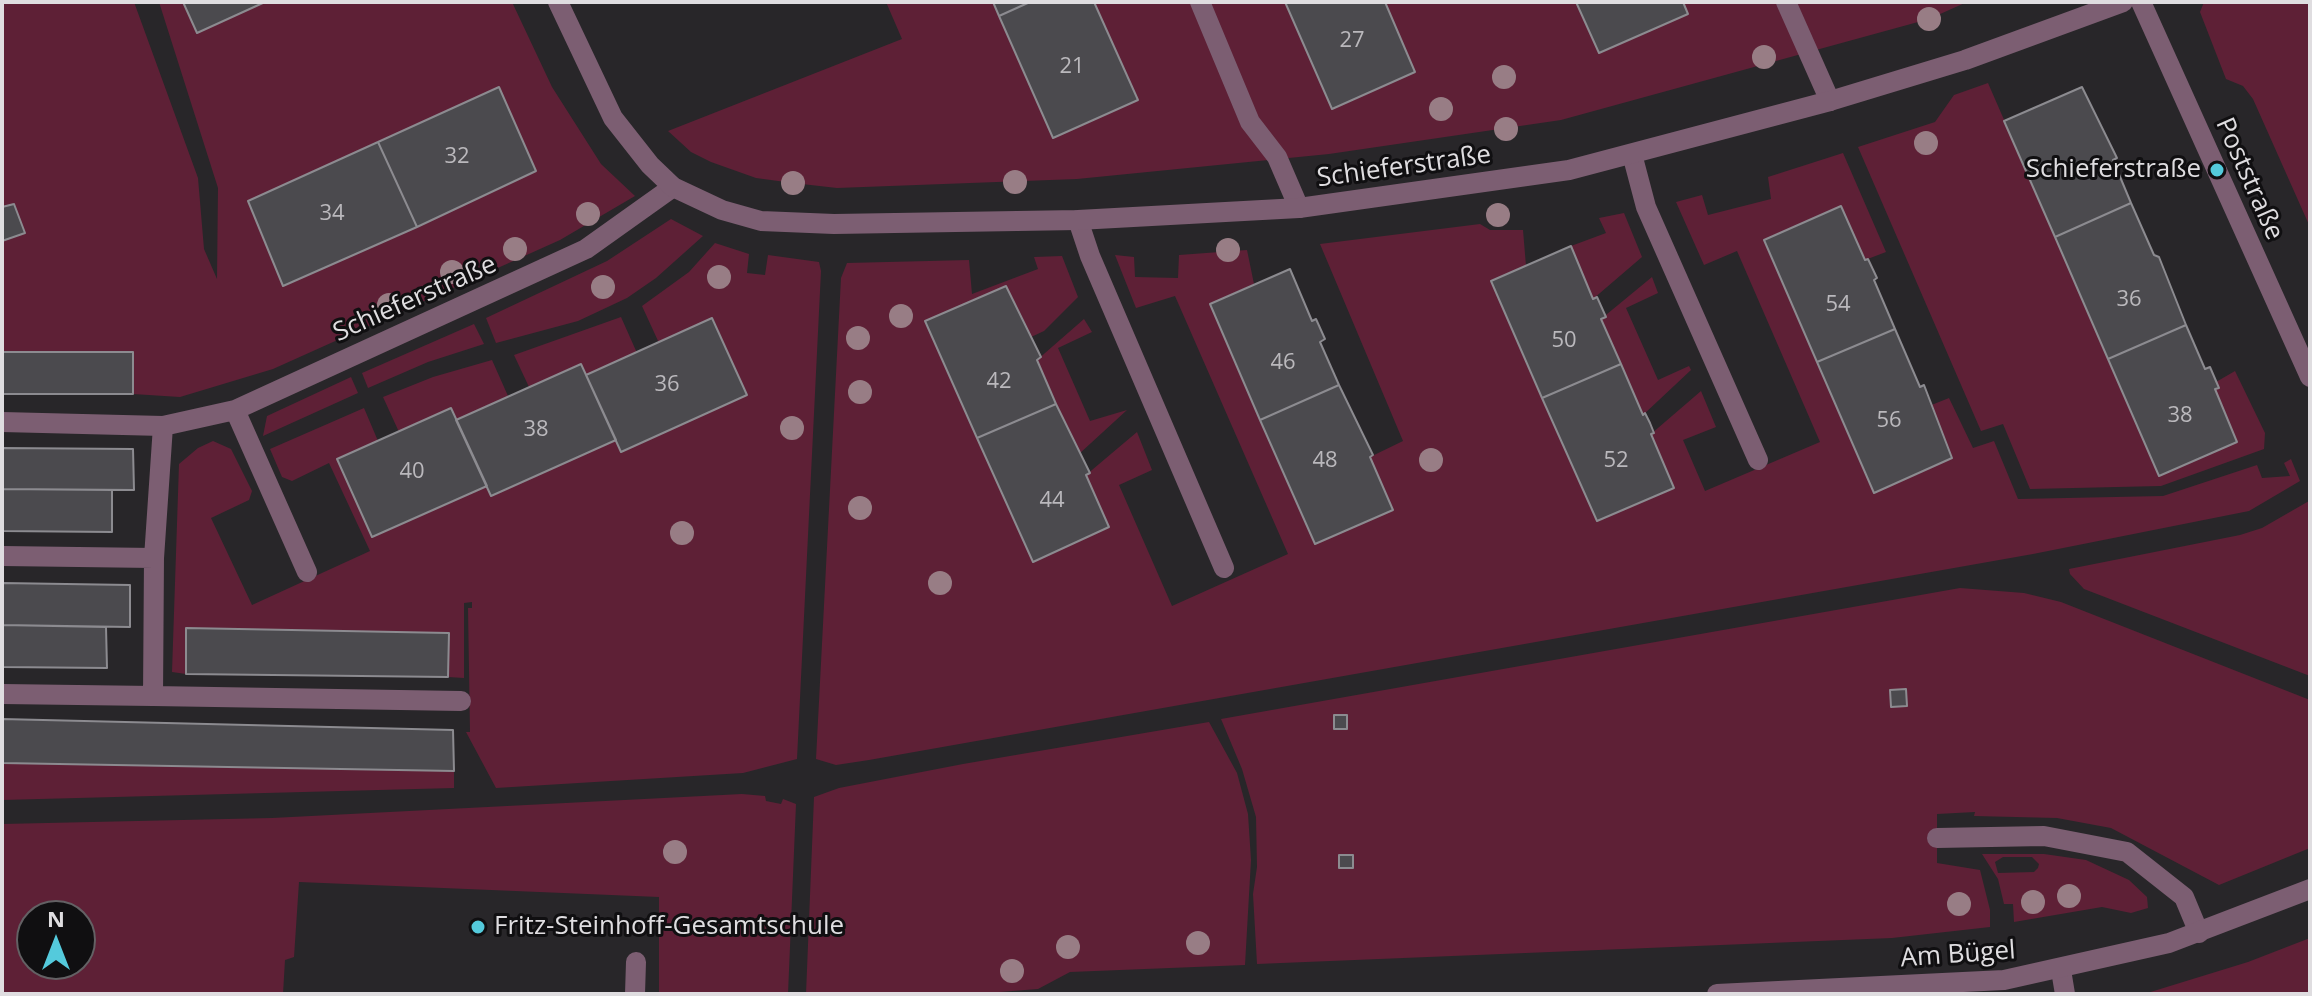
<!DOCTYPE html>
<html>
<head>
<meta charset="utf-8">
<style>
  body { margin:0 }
  #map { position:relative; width:2312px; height:996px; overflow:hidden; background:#282629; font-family:"Open Sans",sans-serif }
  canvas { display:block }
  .frame { position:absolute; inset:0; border:4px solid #dfdde0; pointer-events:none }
  .north { position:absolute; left:16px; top:900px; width:80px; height:80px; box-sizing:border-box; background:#100f11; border:2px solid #636164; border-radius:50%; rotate:0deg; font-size:22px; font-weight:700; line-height:32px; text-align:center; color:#dfdde0 }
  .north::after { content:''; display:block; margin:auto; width:28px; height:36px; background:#54cadc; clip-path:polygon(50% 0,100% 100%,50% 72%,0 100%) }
</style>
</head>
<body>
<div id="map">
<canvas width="2312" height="996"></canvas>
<div class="frame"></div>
<div class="north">N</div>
</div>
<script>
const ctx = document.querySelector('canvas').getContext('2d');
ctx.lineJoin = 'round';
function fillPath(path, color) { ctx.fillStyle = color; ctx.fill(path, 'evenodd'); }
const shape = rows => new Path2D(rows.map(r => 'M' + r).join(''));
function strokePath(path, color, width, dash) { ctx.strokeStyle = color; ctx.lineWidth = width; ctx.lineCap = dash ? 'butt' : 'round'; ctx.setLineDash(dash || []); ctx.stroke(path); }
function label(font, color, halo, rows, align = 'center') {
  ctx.font = font + ' "Open Sans",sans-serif'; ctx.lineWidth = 6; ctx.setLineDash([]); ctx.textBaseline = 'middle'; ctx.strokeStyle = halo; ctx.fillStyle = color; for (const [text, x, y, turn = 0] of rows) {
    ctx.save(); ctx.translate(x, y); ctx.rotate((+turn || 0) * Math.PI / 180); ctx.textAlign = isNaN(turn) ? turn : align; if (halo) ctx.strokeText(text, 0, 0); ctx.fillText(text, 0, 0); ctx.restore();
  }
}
const green = shape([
  [2,2,134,2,198,178,204,249,217,279,218,188,159,2,512,2,552,87,601,164,635,196,560,240,273,369,180,397,133,394,133,352,2,352],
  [499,87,536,171,283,286,248,201],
  [886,2,993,2,1053,137,1094,2,1285,2,1332,109,1415,72,1385,2,1576,2,1688,14,1683,2,1967,2,1929,19,1561,120,1329,154,1077,179,837,188,793,183,756,178,711,162,691,152,668,131,902,39],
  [2204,2,2310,2,2310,227,2253,99,2243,86,2226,79,2200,12],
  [1988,83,2159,475,2237,442,2215,389,2219,387,2216,382,2235,371,2265,433,2264,449,2161,486,2030,489,2003,424,1981,431,1858,147,1935,122,1954,95],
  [1843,153,1886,252,1865,260,1841,206,1764,241,1874,492,1929,406,1949,398,1973,448,1994,441,2018,499,2163,496,2257,465,2262,478,2290,476,2284,463,2291,459,2300,481,2249,511,2033,554,869,760,836,765,816,759,841,278,847,263,969,260,972,294,1038,269,1034,257,1062,256,1078,297,1044,331,1029,338,1005,286,926,322,1033,562,1109,527,1086,475,1137,432,1152,470,1119,485,1172,606,1288,554,1175,296,1136,308,1115,255,1134,257,1135,277,1178,278,1179,255,1247,250,1254,284,1210,304,1315,544,1393,510,1370,457,1403,441,1320,244,1480,224,1490,230,1523,230,1526,266,1491,281,1597,521,1674,488,1651,434,1701,391,1716,427,1683,440,1705,491,1820,442,1737,251,1704,265,1676,202,1702,195,1708,215,1771,199,1768,177],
  [1624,213,1642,257,1593,299,1571,246,1606,233,1599,218],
  [671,219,703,236,656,278,627,298,578,321,496,343,486,318,607,261],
  [715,243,749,254,747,273,765,275,768,255,819,262,821,271,797,759,743,773,496,788,466,732,470,732,468,608,472,608,472,602,464,603,464,678,448,677,449,634,186,674,172,672,179,464,198,448,213,441,231,449,252,491,249,500,211,518,252,605,370,551,329,463,292,481,282,477,270,449,364,408,378,441,487,486,492,496,616,440,622,452,746,395,713,318,659,343,642,306,689,272],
  [1652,277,1658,293,1626,308,1658,380,1689,366,1691,370,1643,415,1601,319],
  [621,317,637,353,586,375,580,364,529,387,514,355],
  [1084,319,1092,332,1058,348,1090,421,1127,410,1079,454,1037,360],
  [474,324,484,344,428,362,368,388,362,373],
  [492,360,508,396,456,420,451,408,399,432,383,397,433,377],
  [351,377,358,393,263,436,267,416],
  [2309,501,2310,676,2084,589,2070,574,2069,569,2240,535,2262,528],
  [1960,588,2024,593,2061,602,2310,700,2310,848,2219,885,2111,828,2057,818,1974,816,1975,812,1937,814,1937,863,1980,870,1990,910,1990,927,1892,938,1257,964,1253,894,1257,867,1256,817,1242,769,1221,719],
  [1209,722,1237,773,1248,814,1251,860,1245,965,1070,972,1038,989,974,994,806,994,814,797,839,788,963,764],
  [2,763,454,771,454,788,2,800],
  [742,794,765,796,766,801,781,804,783,799,796,804,788,994,659,994,659,897,299,882,294,957,285,960,283,994,2,994,2,824,272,818],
  [32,916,80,916,80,964,32,964],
  [1982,854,2044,854,2086,860,2129,880,2147,897,2148,908,2131,913,2102,907,2014,922,2013,904,2004,904,1998,879],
  [2003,857,2032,857,2039,864,2038,868,2034,872,1998,873,1995,862],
  [2310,938,2310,994,2144,994,2248,962]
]);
const building = shape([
  [183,2,265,2,197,33,183,2],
  [993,2,1030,2,999,16,993,2],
  [1030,2,1094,2,1138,100,1053,138,999,16,1030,2],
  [1285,2,1385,2,1415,72,1332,109,1285,2],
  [1576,2,1683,2,1688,14,1599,53,1576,2],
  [499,87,536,171,417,227,378,142,499,87],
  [2082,87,2117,158,2113,160,2131,203,2055,237,2004,121,2082,87],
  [378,142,417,227,283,286,248,201,378,142],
  [2131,203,2154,255,2159,257,2186,325,2108,359,2055,237,2131,203],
  [14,204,25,233,2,241,2,207,14,204],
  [1841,206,1865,260,1868,259,1877,278,1874,280,1895,329,1817,362,1764,240,1841,206],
  [1571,246,1593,299,1597,297,1606,317,1601,319,1621,364,1542,398,1491,281,1571,246],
  [1290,269,1312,321,1316,319,1325,339,1320,342,1339,385,1260,420,1210,304,1290,269],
  [1006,286,1041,357,1037,360,1056,404,977,438,925,321,1006,286],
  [712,318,747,395,621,452,586,375,712,318],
  [2186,325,2205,369,2210,367,2219,388,2215,389,2237,442,2159,476,2108,359,2186,325],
  [1895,329,1920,387,1924,385,1952,458,1874,493,1817,362,1895,329],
  [2,352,133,352,133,394,2,394,2,352],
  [581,364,616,440,491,496,456,420,581,364],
  [1621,364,1643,415,1645,413,1650,423,1654,433,1651,434,1674,488,1597,521,1542,398,1621,364],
  [1339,385,1373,455,1370,457,1393,510,1315,544,1260,420,1339,385],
  [1056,404,1088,469,1090,473,1086,475,1109,527,1033,562,977,438,1056,404],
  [451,408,487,486,372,537,337,459,451,408],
  [2,448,133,449,134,490,2,489,2,448],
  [2,489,112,490,112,532,2,531,2,489],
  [2,583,130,585,130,627,2,625,2,583],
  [2,625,106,627,107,668,2,667,2,625],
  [186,628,449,633,448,677,186,674,186,628],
  [1906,689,1907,706,1891,707,1890,690,1906,689],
  [1334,715,1347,715,1347,729,1334,729,1334,715],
  [2,719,453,730,454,771,2,763,2,719],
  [1339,855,1353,855,1353,868,1339,868,1339,855]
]);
const lane = shape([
  [1200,2,1250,122,1277,157,1299,208],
  [1786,2,1830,101],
  [1632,154,1646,207,1758,460],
  [1078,220,1090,256,1224,568],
  [235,410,307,572],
  [2,422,163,426,235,410,586,249,673,187],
  [163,426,154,558,153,696,461,701],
  [2,556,154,558],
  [2,694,153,696],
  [1937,838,2044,836,2127,852,2184,897,2199,933],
  [2061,970,2065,994],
  [635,994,636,962]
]);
const street = shape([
  [558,2,613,118,650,165,673,187,722,210,761,221,834,224,1078,220,1299,208,1569,170,1830,101,1965,60,2123,2],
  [2141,2,2310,377],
  [1717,994,2004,980,2169,943,2310,889]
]);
const trees = [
  [1929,19],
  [1764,57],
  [1504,77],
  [1441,109],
  [1506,129],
  [1926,143],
  [1015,182],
  [793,183],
  [588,214],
  [1498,215],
  [515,249],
  [1228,250],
  [452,272],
  [719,277],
  [603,287],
  [389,305],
  [901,316],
  [858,338],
  [860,392],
  [792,428],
  [1431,460],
  [860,508],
  [682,533],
  [940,583],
  [675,852],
  [2069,896],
  [2033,902],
  [1959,904],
  [1198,943],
  [1068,947],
  [1012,971]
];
const markers = [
  [2217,170,8,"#54cadc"],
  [478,927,8,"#54cadc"]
];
const numberNames = [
  ["27",1352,41],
  ["21",1072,67],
  ["32",457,157],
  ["34",332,214],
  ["36",2129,300],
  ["54",1838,305],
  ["50",1564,341],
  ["46",1283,363],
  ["42",999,382],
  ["36",667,385],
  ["38",2180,416],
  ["56",1889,421],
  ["38",536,430],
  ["48",1325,461],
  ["52",1616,461],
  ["40",412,472],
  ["44",1052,501]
];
const streetNames = [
  ["Schieferstraße",1404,167,-8],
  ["Poststraße",2249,179,66],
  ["Schieferstraße",415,299,-24],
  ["Am Bügel",1958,955,-4]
];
const poiNames = [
  ["Schieferstraße",2201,170],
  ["Fritz-Steinhoff-Gesamtschule",494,927,"left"]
];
fillPath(green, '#5e2036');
fillPath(building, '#4b4a4e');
strokePath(building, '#8c8b90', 2);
strokePath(lane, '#7c5e72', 20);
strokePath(street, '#7c5e72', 20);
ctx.fillStyle = '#987d85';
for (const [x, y] of trees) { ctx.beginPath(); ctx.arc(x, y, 12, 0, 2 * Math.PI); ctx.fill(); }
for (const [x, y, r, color] of markers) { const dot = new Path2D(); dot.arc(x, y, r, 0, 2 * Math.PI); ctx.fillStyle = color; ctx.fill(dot); strokePath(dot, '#100f11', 3); }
label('22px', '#bab8bc', null, numberNames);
label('26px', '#dfdde0', '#100f11', streetNames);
label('26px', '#dfdde0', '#100f11', poiNames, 'right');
</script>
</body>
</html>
